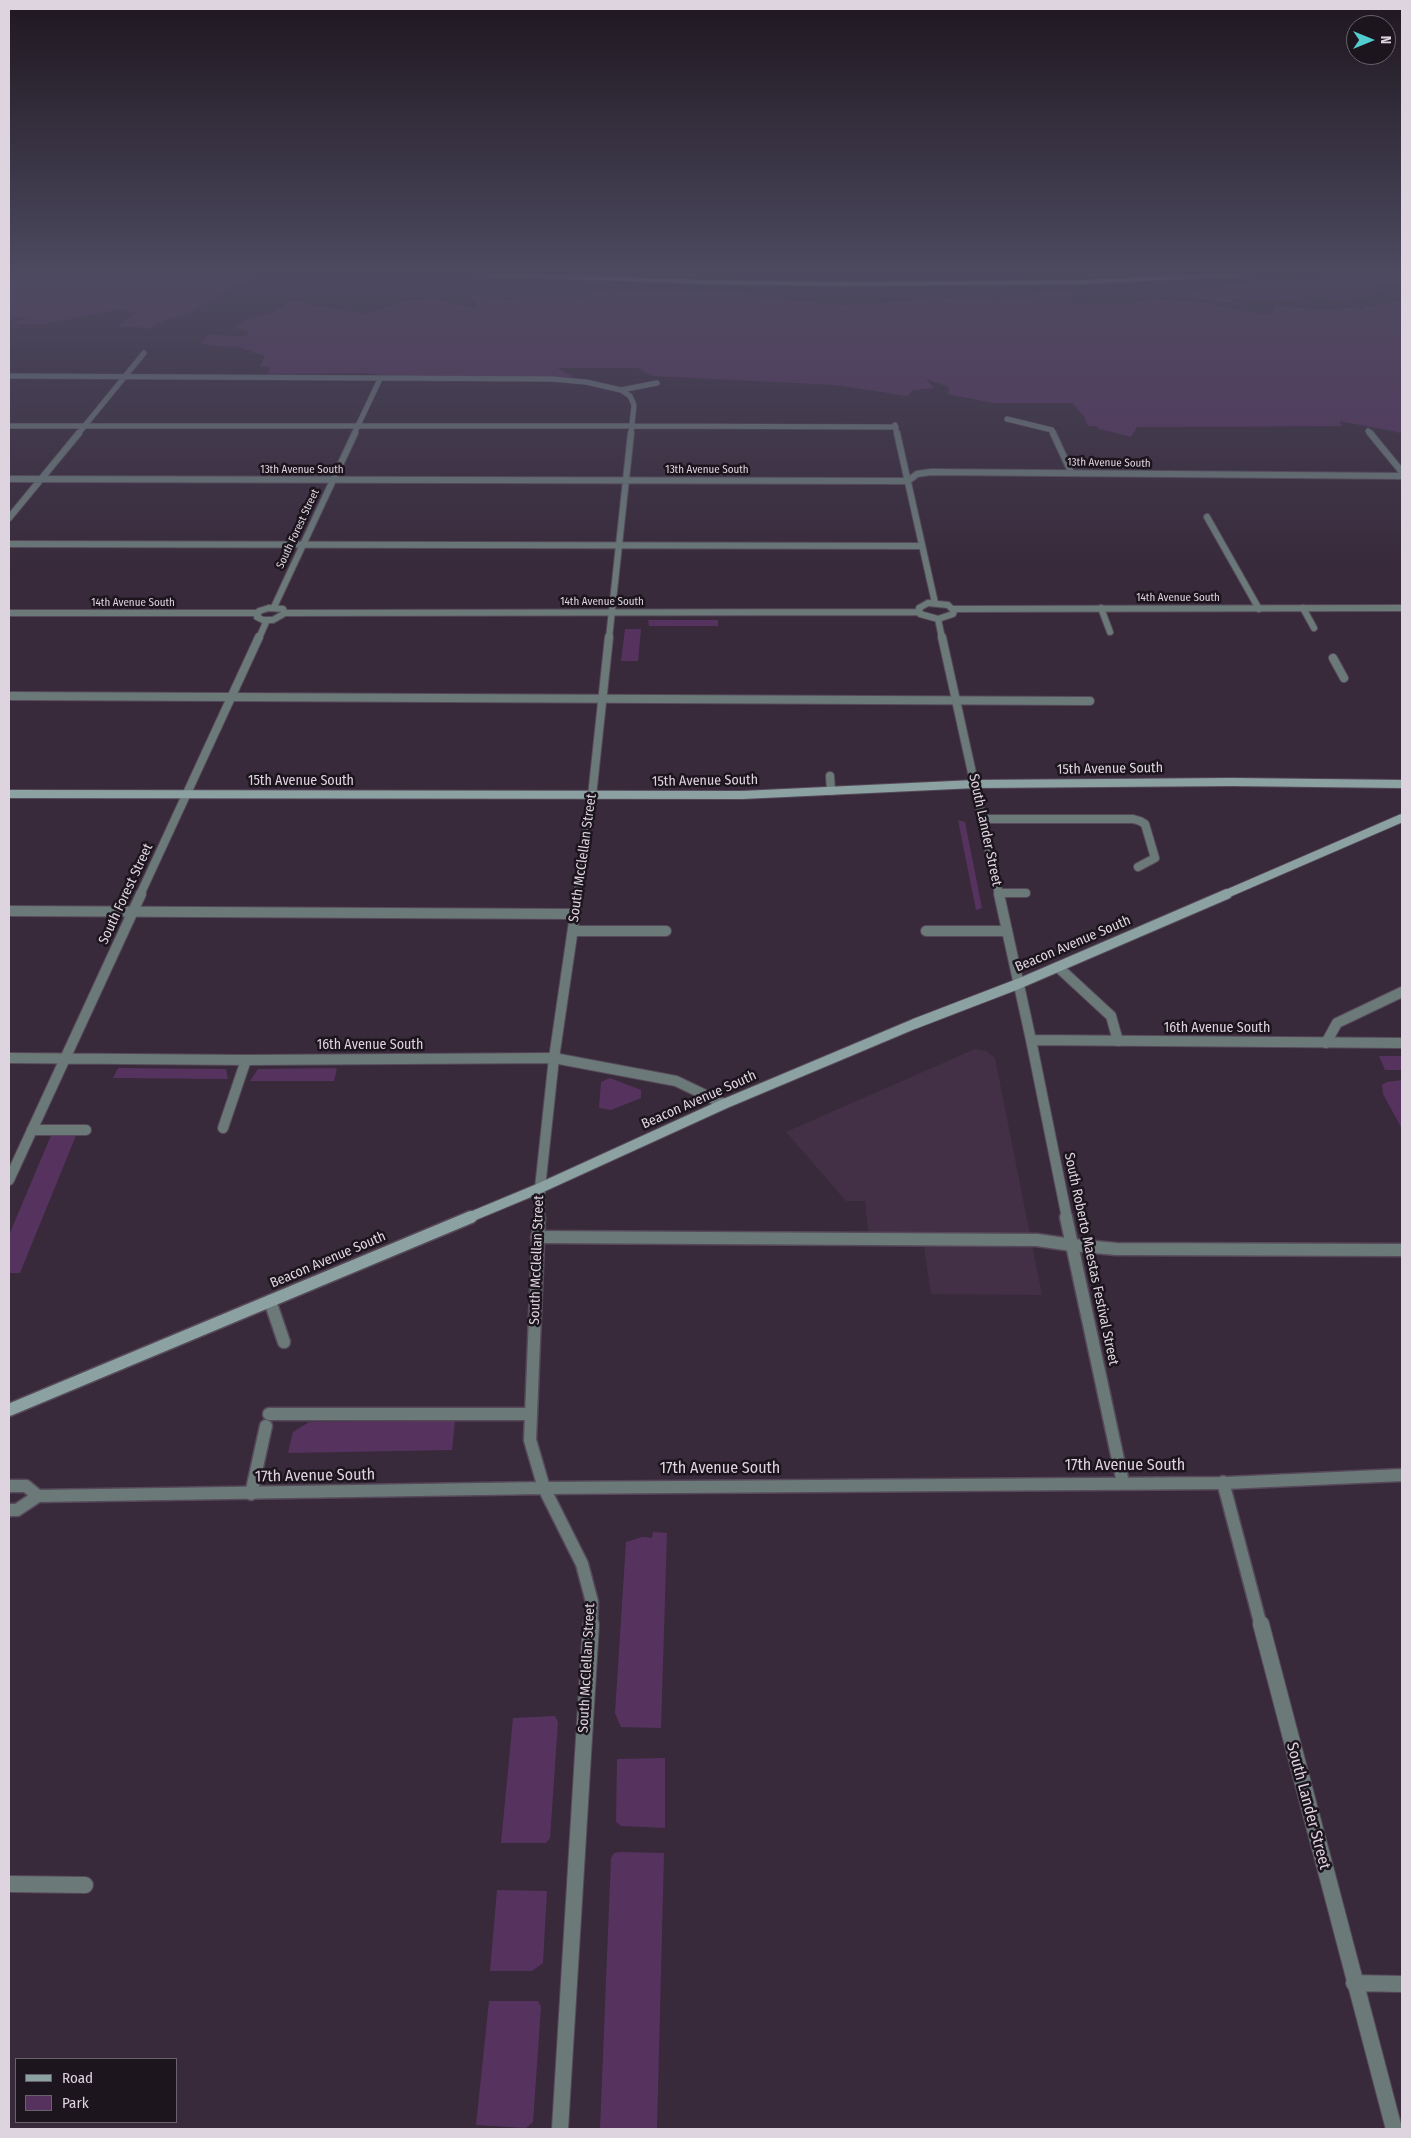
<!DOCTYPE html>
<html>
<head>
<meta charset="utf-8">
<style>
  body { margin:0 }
  #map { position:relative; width:1411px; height:2138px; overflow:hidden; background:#382a3b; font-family:"Fira Sans Condensed",sans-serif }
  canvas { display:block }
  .frame { position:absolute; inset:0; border:10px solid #ddd4df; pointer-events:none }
  .legend { position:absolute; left:15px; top:2058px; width:162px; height:65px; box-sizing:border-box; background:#1c151d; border:1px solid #69616b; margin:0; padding:6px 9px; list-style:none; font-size:15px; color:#ddd4df }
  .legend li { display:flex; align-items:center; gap:10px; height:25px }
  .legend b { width:25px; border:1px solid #69616b }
  .north { position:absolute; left:1346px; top:15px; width:50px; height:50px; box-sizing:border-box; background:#1c151d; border:1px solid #69616b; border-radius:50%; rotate:90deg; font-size:14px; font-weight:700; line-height:20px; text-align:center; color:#ddd4df }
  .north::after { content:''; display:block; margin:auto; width:18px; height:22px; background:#52cdcf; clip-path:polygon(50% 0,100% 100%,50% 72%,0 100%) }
</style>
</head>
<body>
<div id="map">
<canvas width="1411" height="2138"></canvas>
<div class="frame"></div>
<ul class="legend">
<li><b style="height:6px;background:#8ca2a2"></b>Road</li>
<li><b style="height:14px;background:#56335e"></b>Park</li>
</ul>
<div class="north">N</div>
</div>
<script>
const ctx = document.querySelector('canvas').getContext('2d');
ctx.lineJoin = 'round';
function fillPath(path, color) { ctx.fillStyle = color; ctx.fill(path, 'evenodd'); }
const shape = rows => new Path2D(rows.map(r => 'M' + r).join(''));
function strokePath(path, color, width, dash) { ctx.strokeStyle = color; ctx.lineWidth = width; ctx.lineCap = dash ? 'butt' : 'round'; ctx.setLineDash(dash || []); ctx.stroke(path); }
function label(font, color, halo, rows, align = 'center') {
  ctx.font = font + ' "Fira Sans Condensed",sans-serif'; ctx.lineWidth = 5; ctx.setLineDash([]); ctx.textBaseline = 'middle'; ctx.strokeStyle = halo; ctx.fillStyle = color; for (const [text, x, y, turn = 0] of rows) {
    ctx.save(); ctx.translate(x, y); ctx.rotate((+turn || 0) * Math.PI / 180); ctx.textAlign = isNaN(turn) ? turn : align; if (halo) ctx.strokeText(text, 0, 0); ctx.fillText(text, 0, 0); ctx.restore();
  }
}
const built = shape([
  [975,1049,986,1051,995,1058,1042,1295,931,1294,923,1240,869,1240,865,1201,846,1201,786,1132]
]);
const green = shape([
  [9,272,232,272,269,273,238,284,193,311,166,320,148,329,137,327,117,327,136,313,119,309,44,324,11,324,28,317,9,319],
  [1402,275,1402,282,1380,283,1381,290,1372,296,1346,299,1302,296,1310,301,1231,298,1235,304,1188,297,1194,290,1272,279],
  [614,289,663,292,747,293,755,296,785,300,838,305,905,302,933,295,946,298,978,297,995,301,1006,299,1027,299,1037,292,1065,292,1075,295,1070,303,1121,305,1154,299,1209,303,1257,314,1272,313,1275,306,1328,310,1355,307,1363,310,1366,306,1393,303,1402,299,1402,433,1339,421,1342,426,1137,427,1131,437,1100,429,1096,426,1088,426,1084,416,1072,403,993,403,948,394,949,387,926,379,934,388,913,390,907,396,836,385,652,376,638,368,557,368,574,377,402,377,366,373,267,374,270,367,260,367,265,356,238,347,217,346,200,343,208,335,243,336,249,332,233,327,251,317,271,313,292,301,364,314,408,300,435,299,468,307,478,306,471,295,488,296,507,300,537,294,580,297],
  [648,620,718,620,718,626,649,626],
  [625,629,641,629,638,661,621,661],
  [958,820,965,822,982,908,976,910],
  [1379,1056,1402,1056,1402,1070,1385,1070],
  [118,1068,226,1069,228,1079,113,1078],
  [337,1068,334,1081,250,1081,258,1069],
  [610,1078,641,1090,641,1098,611,1110,599,1108,601,1082],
  [1402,1080,1402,1129,1383,1094,1382,1085,1387,1082],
  [52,1133,77,1133,20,1273,9,1273,9,1235],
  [455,1421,452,1450,288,1453,293,1432,309,1422],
  [653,1532,667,1533,661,1728,621,1727,615,1713,626,1542,642,1537,652,1538],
  [555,1716,558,1722,550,1838,546,1843,501,1843,513,1718],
  [665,1758,665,1828,621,1826,616,1822,617,1759],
  [620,1852,664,1853,657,2129,600,2129,611,1858,614,1853],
  [497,1890,547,1891,543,1963,532,1971,490,1971],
  [489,2001,538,2001,541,2007,533,2122,526,2128,476,2125]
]);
const serviceFar5 = shape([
  [1007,419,1052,430,1054,434],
  [9,426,631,426]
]);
const serviceFar4 = shape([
  [1053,433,1071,472],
  [1207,517,1259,609],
  [9,544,922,546],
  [1101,608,1110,632],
  [1303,608,1314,628]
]);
const serviceFar3 = shape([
  [1333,658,1344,678],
  [9,696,1090,701],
  [830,776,831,791],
  [982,819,1133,819,1140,821,1145,824,1155,858,1138,867],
  [999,893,1026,893]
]);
const serviceFar2 = shape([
  [9,911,575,914],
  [573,931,666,931],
  [926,931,1007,931],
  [1058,967,1111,1016,1118,1041],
  [1326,1043,1337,1023,1402,992],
  [223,1128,246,1060],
  [32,1130,86,1130]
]);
const serviceFar1 = shape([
  [537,1237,1037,1240,1072,1245],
  [270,1301,284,1342],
  [269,1414,531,1414],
  [251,1494,266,1426]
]);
const service = shape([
  [9,1884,85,1885]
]);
const pedestrian = shape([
  [1072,1245,1116,1249,1402,1250]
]);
const minorFar5 = shape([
  [9,376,551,379,586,382,621,390,657,383],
  [621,390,630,396,634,405,631,434],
  [895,425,897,434],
  [631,426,896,427],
  [1368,431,1371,434],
  [78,434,144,353],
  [354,434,380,379]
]);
const minorFar4 = shape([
  [897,433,935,603],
  [1370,433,1402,472],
  [9,479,908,481,917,474,931,472,1402,476],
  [9,518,79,433],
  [928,603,948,605,954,611,953,614,938,619,920,614,919,608,928,603],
  [274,607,355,433],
  [269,608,283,609,285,613,273,620,263,620,257,617,259,611,269,608],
  [953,609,1402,608],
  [9,613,257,613],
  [285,613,919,612],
  [938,619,942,638],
  [259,638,267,620],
  [609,638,631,433]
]);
const minorFar3 = shape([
  [942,637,999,895],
  [592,796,609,637],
  [140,895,259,637]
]);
const minorFar2 = shape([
  [999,894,1031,1040,1067,1218],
  [1031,1040,1402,1043],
  [9,1058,246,1060,554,1058,676,1081,724,1104],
  [9,1180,141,894]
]);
const minorFar1 = shape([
  [1066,1217,1123,1483],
  [1223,1482,1261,1626]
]);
const minor = shape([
  [1261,1624,1394,2129],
  [1354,1983,1402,1984]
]);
const tertiaryFar3 = shape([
  [578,895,592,796]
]);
const tertiaryFar2 = shape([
  [539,1218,540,1188,554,1058,578,894]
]);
const tertiaryFar1 = shape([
  [539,1217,530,1440,544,1488,582,1564,592,1602,591,1626],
  [9,1486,26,1486,38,1496],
  [9,1510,17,1510,38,1496,544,1488,1226,1483,1402,1475]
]);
const tertiary = shape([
  [560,2129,591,1624]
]);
const secondaryFar2 = shape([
  [9,794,742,795,975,784,1232,782,1402,784],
  [1224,895,1402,818]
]);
const secondaryFar1 = shape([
  [468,1218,540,1188,724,1104,914,1024,1018,984,1227,894]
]);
const secondary = shape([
  [9,1410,471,1217]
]);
const motorway = shape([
  [430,272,474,272,705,280,842,282,1082,280,1254,272,1288,272,1285,274,1082,284,842,286,705,284,433,274,430,272]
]);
const farStreetnames = [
  ["13th Avenue South",1109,463,1],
  ["13th Avenue South",302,470],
  ["13th Avenue South",707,470],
  ["South Forest Street",298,529,-65],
  ["14th Avenue South",1178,598],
  ["14th Avenue South",602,602],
  ["14th Avenue South",133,603]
];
const streetNames = [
  ["15th Avenue South",1110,769,-1],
  ["15th Avenue South",301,781],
  ["15th Avenue South",705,781,-1],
  ["South Lander Street",985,830,78],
  ["South McClellan Street",583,858,-82],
  ["South Forest Street",126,894,-65],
  ["Beacon Avenue South",1073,944,-23],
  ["16th Avenue South",1217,1028],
  ["16th Avenue South",370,1045],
  ["Beacon Avenue South",699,1100,-24],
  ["South Roberto Maestas Festival Street",1091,1259,78],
  ["Beacon Avenue South",328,1260,-23],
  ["South McClellan Street",537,1260,-88],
  ["South McClellan Street",587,1668,-87]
];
const nearStreetnames = [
  ["17th Avenue South",1125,1466],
  ["17th Avenue South",720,1469],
  ["17th Avenue South",315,1476,-1],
  ["South Lander Street",1308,1806,75]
];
fillPath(built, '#433047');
fillPath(green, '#56335e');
strokePath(serviceFar5, '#564959', 6);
strokePath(serviceFar4, '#564959', 8);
strokePath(serviceFar3, '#564959', 10);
strokePath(serviceFar2, '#564959', 12);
strokePath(serviceFar1, '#564959', 15);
strokePath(service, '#564959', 18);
strokePath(pedestrian, '#564959', 15);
strokePath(minorFar5, '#564959', 6);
strokePath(minorFar4, '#564959', 8);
strokePath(minorFar3, '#564959', 10);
strokePath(minorFar2, '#564959', 12);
strokePath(minorFar1, '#564959', 15);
strokePath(minor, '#564959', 18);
strokePath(tertiaryFar3, '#564959', 10);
strokePath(tertiaryFar2, '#564959', 12);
strokePath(tertiaryFar1, '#564959', 15);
strokePath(tertiary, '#564959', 18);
strokePath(secondaryFar2, '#564959', 10);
strokePath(secondaryFar1, '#564959', 12);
strokePath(secondary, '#564959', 15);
strokePath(motorway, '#564959', 3);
strokePath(serviceFar5, '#6b7979', 5);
strokePath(serviceFar4, '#6b7979', 6);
strokePath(serviceFar3, '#6b7979', 8);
strokePath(serviceFar2, '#6b7979', 10);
strokePath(serviceFar1, '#6b7979', 12);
strokePath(service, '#6b7979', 16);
strokePath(pedestrian, '#6b7979', 12);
strokePath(minorFar5, '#6b7979', 5);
strokePath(minorFar4, '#6b7979', 6);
strokePath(minorFar3, '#6b7979', 8);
strokePath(minorFar2, '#6b7979', 10);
strokePath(minorFar1, '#6b7979', 12);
strokePath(minor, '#6b7979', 16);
strokePath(tertiaryFar3, '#6b7979', 8);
strokePath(tertiaryFar2, '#6b7979', 10);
strokePath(tertiaryFar1, '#6b7979', 12);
strokePath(tertiary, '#6b7979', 16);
strokePath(secondaryFar2, '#8ca2a2', 8);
strokePath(secondaryFar1, '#8ca2a2', 10);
strokePath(secondary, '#8ca2a2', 12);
fillPath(motorway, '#bbdede');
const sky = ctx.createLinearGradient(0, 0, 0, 571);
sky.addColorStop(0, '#1f1720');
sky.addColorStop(0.48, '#4d4a60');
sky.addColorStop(1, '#4d4a6000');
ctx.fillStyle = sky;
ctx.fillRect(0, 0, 1411, 571);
label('11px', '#ddd4df', '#1c151d', farStreetnames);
label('14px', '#ddd4df', '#1c151d', streetNames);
label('16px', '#ddd4df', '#1c151d', nearStreetnames);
</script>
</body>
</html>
